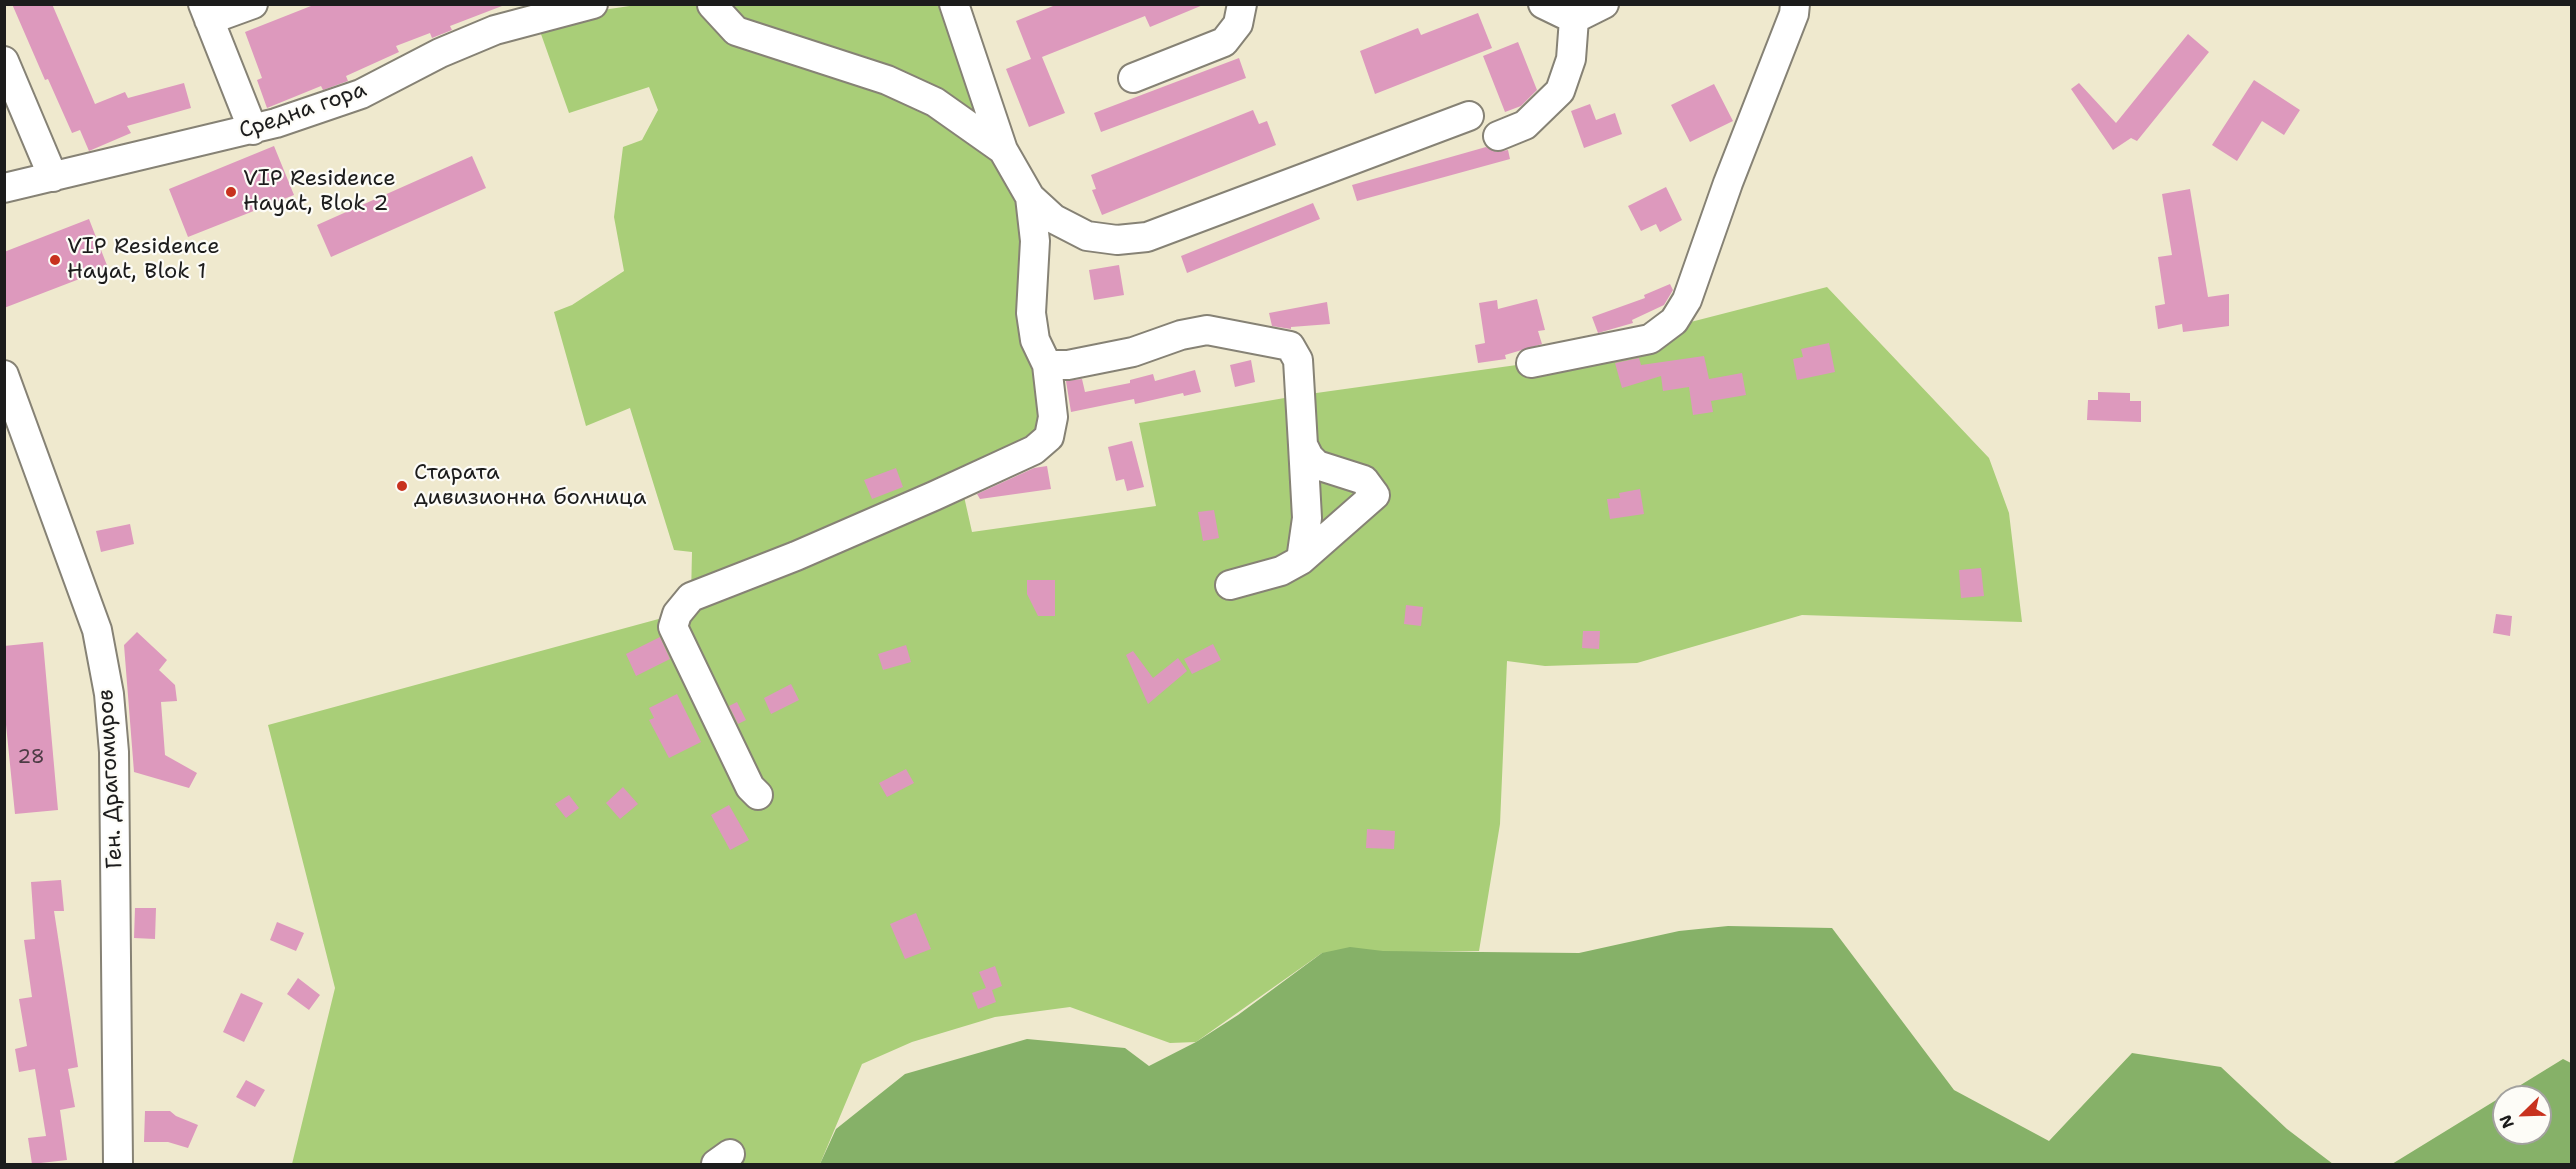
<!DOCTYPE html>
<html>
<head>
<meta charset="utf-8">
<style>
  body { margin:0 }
  #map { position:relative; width:2576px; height:1169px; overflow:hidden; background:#efe9ce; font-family:"Shantell Sans",sans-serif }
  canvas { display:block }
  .frame { position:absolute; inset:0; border:6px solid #1c1c1c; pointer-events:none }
  .north { position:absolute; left:2492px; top:1085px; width:60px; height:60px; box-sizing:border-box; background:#fdfcf7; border:2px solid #a3a29f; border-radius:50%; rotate:247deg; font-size:16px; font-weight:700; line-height:24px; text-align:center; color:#1c1c1c }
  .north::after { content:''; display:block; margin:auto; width:21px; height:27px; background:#c8321e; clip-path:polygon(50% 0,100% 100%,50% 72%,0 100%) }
</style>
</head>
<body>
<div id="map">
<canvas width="2576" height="1169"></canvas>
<div class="frame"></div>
<div class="north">N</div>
</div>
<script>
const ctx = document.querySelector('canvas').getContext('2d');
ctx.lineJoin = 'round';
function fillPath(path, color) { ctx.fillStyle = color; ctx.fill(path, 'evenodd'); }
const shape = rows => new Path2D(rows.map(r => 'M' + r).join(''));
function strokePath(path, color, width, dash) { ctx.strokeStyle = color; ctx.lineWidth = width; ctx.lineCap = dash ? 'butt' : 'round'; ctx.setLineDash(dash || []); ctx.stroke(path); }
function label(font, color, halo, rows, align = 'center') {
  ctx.font = font + ' "Shantell Sans",sans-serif'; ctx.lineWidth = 4.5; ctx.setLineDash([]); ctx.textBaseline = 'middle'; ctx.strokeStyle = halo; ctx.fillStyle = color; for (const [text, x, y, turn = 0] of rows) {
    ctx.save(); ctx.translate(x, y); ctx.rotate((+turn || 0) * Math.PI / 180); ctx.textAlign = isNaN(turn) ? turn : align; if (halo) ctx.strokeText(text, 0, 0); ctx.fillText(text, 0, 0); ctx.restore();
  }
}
const green = shape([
  [643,4,954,5,1030,197,1049,437,961,483,972,532,1156,506,1139,423,1302,395,1531,363,1827,287,1989,458,2009,513,2022,622,1802,615,1637,663,1545,666,1507,661,1500,824,1479,951,1322,953,1196,1042,1170,1043,1070,1007,995,1017,912,1042,862,1064,820,1164,292,1164,335,988,268,725,677,614,691,597,692,552,674,550,630,408,586,426,554,312,572,305,624,271,614,217,623,147,642,140,658,110,649,87,569,113,536,20]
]);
const forest = shape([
  [1728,926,1832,928,1954,1090,2049,1141,2132,1053,2221,1067,2287,1129,2333,1164,820,1164,836,1129,905,1074,1027,1039,1125,1048,1149,1066,1196,1042,1238,1015,1322,953,1350,947,1383,951,1579,953,1679,931],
  [2563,1059,2571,1063,2571,1164,2392,1164],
  [2504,1097,2540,1097,2540,1133,2504,1133]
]);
const building = shape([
  [12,4,52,4,95,104,125,92,128,98,184,83,191,108,127,126,131,133,89,151,80,130,72,133,48,79,45,80],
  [316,4,502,4,502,6,450,26,452,30,432,38,430,33,396,46,399,52,346,76,348,81,323,90,321,86,267,108,257,80,262,78,245,32],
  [1058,4,1202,4,1203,5,1150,27,1145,16,1042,57,1065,113,1029,127,1006,69,1031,59,1016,21],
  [1478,13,1492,48,1375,94,1360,51,1418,28,1421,35],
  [2188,34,2209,52,2137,141,2131,138,2113,150,2071,89,2079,83,2116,123],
  [1518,42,1537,90,1521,106,1505,112,1483,56],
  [1239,58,1246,78,1101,132,1094,113],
  [2254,80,2300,110,2284,135,2262,121,2237,161,2212,145],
  [1714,84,1733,121,1690,142,1671,105],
  [1590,104,1596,120,1615,113,1622,134,1584,148,1571,111],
  [1253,110,1259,124,1267,121,1276,145,1102,215,1092,190,1096,189,1091,175],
  [274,146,294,195,188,237,169,189],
  [1486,147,1496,152,1508,150,1510,159,1357,201,1352,185],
  [472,156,486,188,331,257,317,225],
  [1666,187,1682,220,1660,232,1656,224,1641,231,1628,206],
  [2190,189,2208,297,2229,294,2229,326,2183,332,2182,324,2158,329,2155,306,2165,304,2158,257,2172,255,2162,194],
  [1313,203,1320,219,1187,273,1181,256],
  [89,219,108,268,4,308,4,252],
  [1119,265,1124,295,1094,300,1089,270],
  [1670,284,1673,290,1664,305,1632,320,1633,323,1598,333,1592,317,1645,298,1644,295],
  [1537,299,1545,330,1538,331,1542,344,1505,355,1506,359,1478,363,1475,345,1485,343,1479,303,1497,300,1498,309],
  [1327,302,1330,324,1291,327,1291,329,1272,326,1269,313],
  [1829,343,1835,372,1797,380,1793,359,1803,357,1801,349],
  [1704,356,1709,379,1742,373,1746,395,1711,401,1713,412,1693,415,1689,387,1663,391,1661,376,1622,388,1615,363,1639,358,1641,365],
  [1251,360,1255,382,1235,387,1230,365],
  [1195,370,1201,392,1184,396,1183,393,1135,404,1134,399,1071,412,1066,381,1082,379,1085,392,1130,383,1130,380,1153,374,1155,381],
  [2098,392,2130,393,2130,401,2141,401,2141,422,2087,420,2088,400,2098,400],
  [1132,441,1144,487,1127,491,1124,479,1116,481,1108,447],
  [1047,466,1051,489,980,499,977,494,1034,468],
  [896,468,903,487,872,499,864,480],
  [1640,489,1644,514,1610,519,1607,499,1620,498,1619,493],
  [1214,510,1219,538,1203,541,1198,512],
  [130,524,134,544,101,552,96,531],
  [1981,568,1984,596,1961,598,1959,570],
  [1027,580,1055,580,1055,616,1038,616,1027,594],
  [1406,605,1423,607,1421,626,1404,624],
  [2496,614,2512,616,2510,636,2493,633],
  [1583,631,1600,631,1599,649,1582,648],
  [137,632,167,660,159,670,175,685,177,701,161,702,165,755,197,773,189,788,134,772,124,645],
  [660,637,670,659,636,676,626,654],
  [43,642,58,810,15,814,4,705,4,646],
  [1213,644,1221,660,1192,674,1184,659],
  [906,645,911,662,883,670,878,654],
  [1133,651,1153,678,1178,658,1187,671,1148,704,1126,655],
  [791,684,799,700,771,714,764,698],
  [677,694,701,742,669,758,649,720,654,718,649,708],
  [737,702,746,720,738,724,729,706],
  [906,769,914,783,887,797,879,783],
  [623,787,638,804,620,819,606,803],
  [569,795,579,808,566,818,555,804],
  [729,805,749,840,730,850,711,815],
  [1367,829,1395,831,1394,849,1366,848],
  [61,880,64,911,54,911,78,1067,68,1069,75,1107,60,1110,67,1160,32,1164,28,1138,46,1136,35,1069,19,1072,15,1049,27,1046,19,999,32,997,24,940,35,939,31,882],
  [135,908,156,908,155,939,134,938],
  [916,913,931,949,905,959,890,924],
  [277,922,304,933,296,951,270,940],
  [995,966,1002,986,992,990,996,1002,978,1009,972,993,986,988,979,972],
  [298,978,320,995,309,1010,287,994],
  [241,993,263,1003,244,1042,223,1032],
  [246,1080,265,1090,255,1107,236,1097],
  [145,1111,170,1111,176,1116,198,1125,188,1148,168,1142,144,1142]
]);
const minor = shape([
  [203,4,253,130],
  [954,4,1003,150,1030,197,1054,219,1087,236,1117,240,1147,237,1469,116],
  [1543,4,1574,19,1604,4],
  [712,5,736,31,887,80,935,102,1003,150],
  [209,20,253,4],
  [4,61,53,177],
  [1133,78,1224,42,1238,24,1242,4],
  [1498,136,1525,125,1560,91,1571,59,1574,19],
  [4,188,276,123,361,94,440,53,495,30,593,4],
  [1531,363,1650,339,1674,321,1687,300,1728,183,1794,14,1795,4],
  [1047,365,1068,365,1133,352,1181,335,1207,330,1290,346,1298,360,1303,445,1309,457,1317,465,1364,480,1375,495,1301,560,1281,571,1230,585],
  [4,375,97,630,109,694,114,752,118,1164],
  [1301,560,1307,518,1303,445],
  [758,795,750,787,673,627,677,614,691,597,796,556,934,496,1034,450,1049,437,1053,417,1047,365,1035,340,1031,313,1035,241,1030,197],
  [716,1164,730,1154]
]);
const markers = [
  [231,192,6,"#c8321e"],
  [55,260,6,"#c8321e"],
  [402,486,6,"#c8321e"]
];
const numberNames = [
  ["28",31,758]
];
const streetNames = [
  ["Средна гора",303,111,-19],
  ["Ген. Драгомиров",111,779,-93]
];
const poiNames = [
  ["VIP Residence",243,179],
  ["Hayat, Blok 2",243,204],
  ["VIP Residence",67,247],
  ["Hayat, Blok 1",67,272],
  ["Старата",414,473],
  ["дивизионна болница",414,498]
];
fillPath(green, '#a9ce78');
fillPath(forest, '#86b168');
fillPath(building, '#dd99bd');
strokePath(minor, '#868275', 32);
strokePath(minor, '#fff', 28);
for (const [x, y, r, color] of markers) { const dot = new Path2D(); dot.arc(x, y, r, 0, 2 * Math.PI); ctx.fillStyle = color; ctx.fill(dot); strokePath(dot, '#fdfcf7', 2); }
label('20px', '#4c3b44', null, numberNames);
label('22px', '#1c1c1c', '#fdfcf7', streetNames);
label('22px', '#1c1c1c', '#fdfcf7', poiNames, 'left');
</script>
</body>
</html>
